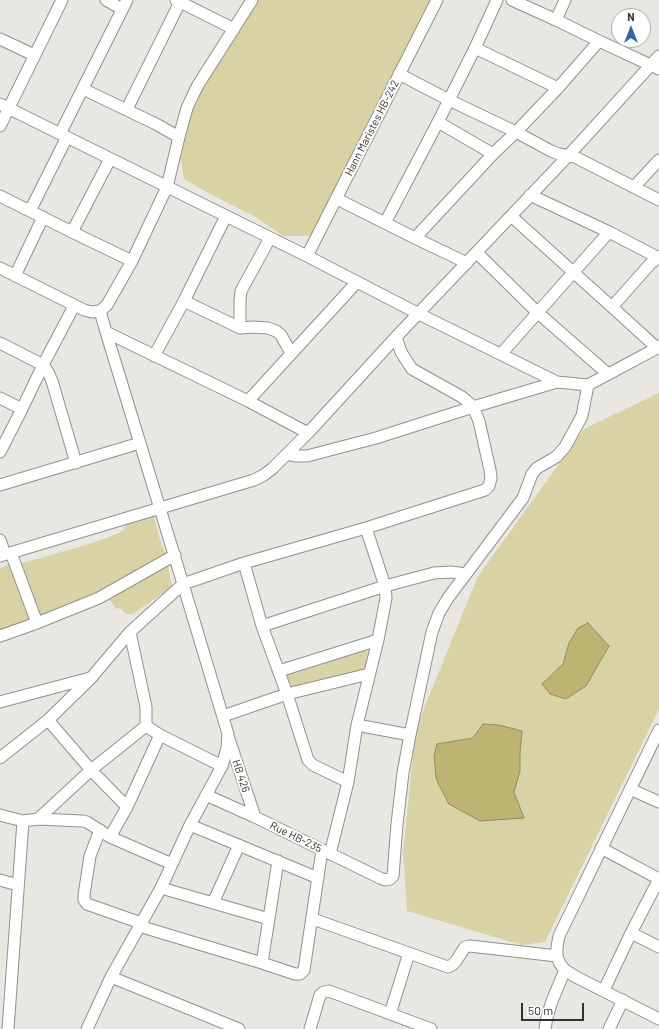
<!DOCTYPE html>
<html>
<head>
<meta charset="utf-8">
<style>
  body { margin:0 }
  #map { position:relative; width:659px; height:1029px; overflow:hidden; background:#e8e7e2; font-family:Barlow,sans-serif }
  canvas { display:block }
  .north { position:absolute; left:611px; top:8px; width:40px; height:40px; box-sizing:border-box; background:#fff; border:1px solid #adadac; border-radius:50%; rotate:0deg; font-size:11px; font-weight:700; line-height:16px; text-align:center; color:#323230 }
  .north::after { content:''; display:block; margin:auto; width:14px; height:18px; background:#2c679f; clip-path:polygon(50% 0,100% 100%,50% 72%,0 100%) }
  .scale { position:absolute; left:521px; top:1003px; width:63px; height:18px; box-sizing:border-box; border:2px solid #323230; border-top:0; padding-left:5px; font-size:12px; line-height:14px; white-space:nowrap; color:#323230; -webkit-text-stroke:3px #fff; paint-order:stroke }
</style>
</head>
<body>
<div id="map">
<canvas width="659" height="1029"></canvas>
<div class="north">N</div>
<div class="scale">50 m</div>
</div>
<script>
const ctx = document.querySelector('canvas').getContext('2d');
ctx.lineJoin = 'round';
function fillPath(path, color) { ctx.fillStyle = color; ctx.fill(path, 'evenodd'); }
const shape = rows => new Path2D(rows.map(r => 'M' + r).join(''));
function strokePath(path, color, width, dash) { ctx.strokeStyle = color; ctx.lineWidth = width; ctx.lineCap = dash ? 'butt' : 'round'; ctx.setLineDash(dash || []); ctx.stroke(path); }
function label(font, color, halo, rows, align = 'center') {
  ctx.font = font + ' Barlow,sans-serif'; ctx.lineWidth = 4; ctx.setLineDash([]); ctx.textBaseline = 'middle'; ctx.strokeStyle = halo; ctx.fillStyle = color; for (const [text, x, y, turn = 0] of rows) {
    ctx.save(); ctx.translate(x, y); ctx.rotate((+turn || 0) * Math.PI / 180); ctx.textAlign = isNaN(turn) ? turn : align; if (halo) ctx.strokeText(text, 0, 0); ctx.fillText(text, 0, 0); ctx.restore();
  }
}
const green = shape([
  [255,0,435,0,312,236,283,236,257,218,212,195,184,179,179,149,191,106],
  [659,393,659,709,545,942,522,945,407,911,403,852,416,728,478,576,584,429],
  [578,628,566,699,542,684,563,664,569,643],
  [499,725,522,731,520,753,520,771,514,792,437,744,473,738],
  [153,514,160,540,165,553,85,600,0,631,0,568,11,564,19,564,69,550,101,540,119,533,124,529,128,520],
  [167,561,172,587,133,614,126,614,120,608,116,609,107,596],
  [364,649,368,652,366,666,362,672,290,689,286,677,287,672]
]);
const water = shape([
  [588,623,609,646,586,686,566,699,550,694,542,684,563,664,569,643,578,628,588,623],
  [483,724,499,725,522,731,520,753,520,771,514,792,524,818,480,821,449,804,438,783,436,777,434,756,437,744,473,738,483,724]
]);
const minor = shape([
  [106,0,122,9],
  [176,0,234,29],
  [512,0,556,20,599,41,659,69],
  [556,20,565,0],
  [0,39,34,55],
  [475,48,558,88],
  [399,74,449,100,516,132,551,151,559,154,575,157,659,200],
  [83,89,156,124,179,137],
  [0,104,307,256,419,314,557,382,588,385,657,348,659,346],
  [127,109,181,0],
  [438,122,493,154],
  [0,126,62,0],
  [60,134,127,0],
  [634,187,659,160],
  [530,195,609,232,659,258],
  [0,196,72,232,132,261],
  [337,199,415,238,467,263],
  [30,211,67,137],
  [511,216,612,307,657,348],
  [385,223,438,122,475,48,497,0],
  [72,232,110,159],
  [415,238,493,154,516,132,558,88,599,41],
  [477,253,537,312,608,374],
  [307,256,437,0],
  [0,268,84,310,92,312,100,311,107,305,132,261,167,187,179,137,187,108,193,95,198,85,252,0],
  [15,276,43,217],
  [184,301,240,328,253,327,268,328,276,331,281,335,291,353],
  [612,307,651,263,659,257],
  [240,328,240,300,241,291,270,238],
  [106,332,248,401,308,433],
  [0,343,43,365,48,372,52,381,76,463],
  [501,354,609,232],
  [154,356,184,301,226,216],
  [0,398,22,409],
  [248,401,357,282],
  [0,452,22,409,43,365,74,306],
  [287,454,295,456,307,456,376,438,473,407,557,382],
  [0,485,140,443],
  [0,540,5,554],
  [11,553,37,623],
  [0,556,254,480,264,475,273,468,308,433,396,337,568,156,659,56],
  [244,563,262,626,287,694,308,760,313,765,348,782],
  [262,626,385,586,434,573,451,572,466,574],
  [0,636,37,623,99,598,175,555],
  [279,671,378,640],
  [0,702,90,678],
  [223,716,287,694,369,674],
  [48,720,91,770,127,807],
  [357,725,410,735],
  [146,726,160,735,222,766],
  [659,730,559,936,557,947,557,956,560,964,565,970,576,977,659,1019],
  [229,739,255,817],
  [0,758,48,720,91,678,130,632,183,584,244,563,366,528,485,490,489,486,491,478,490,470,479,421,473,407,468,402,462,397,412,369,401,352,396,337],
  [630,789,659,802],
  [206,795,255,817,380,878,385,880,390,879,393,876,397,824,403,773,410,735,432,632,439,613,448,598,523,498,532,474,537,468,556,457,565,447,582,416,588,385],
  [0,815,23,821,38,819,82,821,87,822,110,837,172,864],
  [38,819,91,770,146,726,146,707,130,632],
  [190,825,318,878],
  [100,830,90,856,84,895,84,900,87,904,141,923],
  [110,837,127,807,160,735],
  [601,848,659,879],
  [330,854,348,782,357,725,378,640,386,598,385,586,366,528],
  [0,880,18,885],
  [161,888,269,919],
  [213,903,239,845],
  [313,919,448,967,452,965,456,961,465,947,470,946,557,956],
  [139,926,262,963,295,974,300,974,304,970,322,850],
  [631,933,659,947],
  [262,963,278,861],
  [111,977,239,1029],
  [604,990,631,933,659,879],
  [390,1014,409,953],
  [8,1029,23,821],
  [87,1029,111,977,161,888,190,825,222,766,227,748,228,734,183,584,106,332,100,311],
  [310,1029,320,995,324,992,329,991,431,1029],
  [545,1029,547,1017,552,1001,565,970],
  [609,1029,623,1000]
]);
const streetNames = [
  ["Hann Maristes HB-242",372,128,-63],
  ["HB 426",241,776,72],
  ["Rue HB-235",296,837,26]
];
fillPath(green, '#d9d2a5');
fillPath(water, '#beb372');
strokePath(water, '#948c5e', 1);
strokePath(minor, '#91908c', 13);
strokePath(minor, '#fff', 11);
label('11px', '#323230', '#fff', streetNames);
</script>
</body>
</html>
